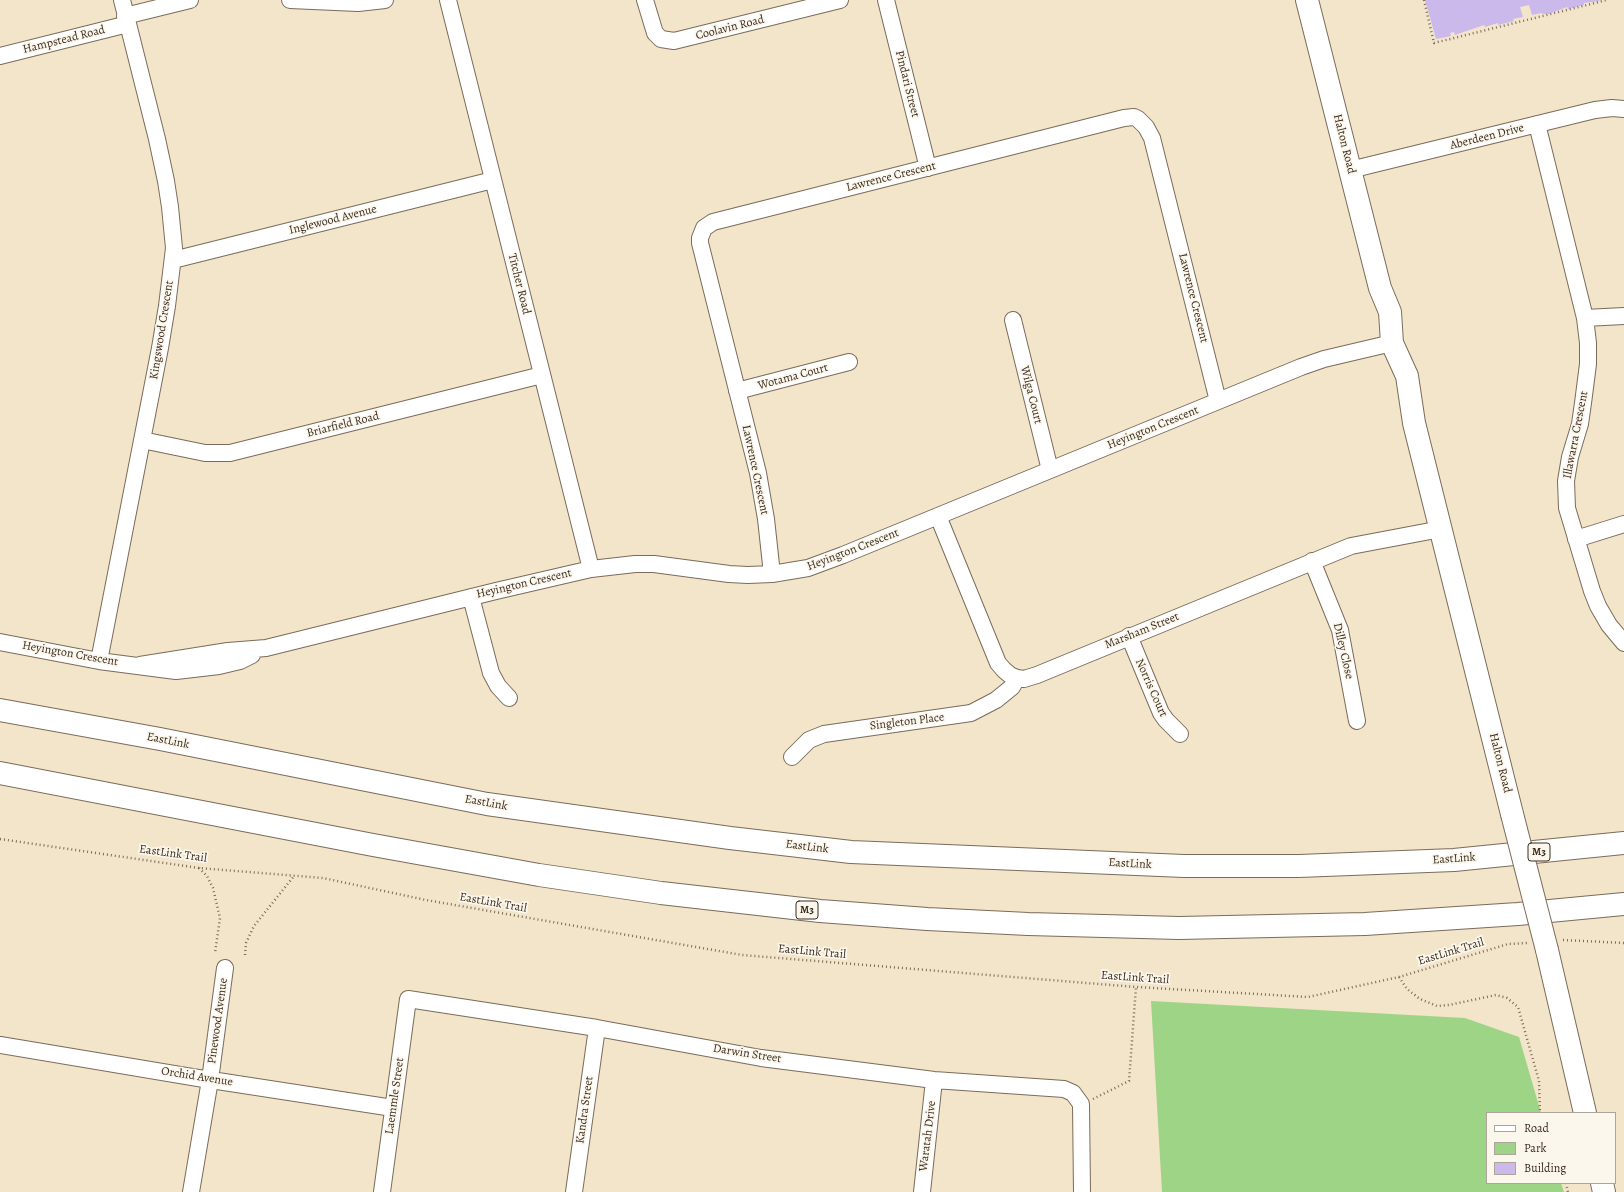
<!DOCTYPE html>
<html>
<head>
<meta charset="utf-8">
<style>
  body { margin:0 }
  #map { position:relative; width:1624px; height:1192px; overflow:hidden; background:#f2e5ca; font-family:Alegreya,serif }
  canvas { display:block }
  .legend { position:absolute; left:1486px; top:1112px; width:130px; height:72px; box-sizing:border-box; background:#fbf7ec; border:1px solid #aea59a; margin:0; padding:5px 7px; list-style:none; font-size:12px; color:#3b2a1e }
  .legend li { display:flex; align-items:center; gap:8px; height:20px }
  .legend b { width:20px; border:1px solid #aea59a }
</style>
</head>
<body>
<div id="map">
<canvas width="1624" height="1192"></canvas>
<ul class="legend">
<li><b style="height:5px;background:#fff"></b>Road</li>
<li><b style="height:11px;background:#9ed485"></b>Park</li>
<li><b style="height:11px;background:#ccb9eb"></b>Building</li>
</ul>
</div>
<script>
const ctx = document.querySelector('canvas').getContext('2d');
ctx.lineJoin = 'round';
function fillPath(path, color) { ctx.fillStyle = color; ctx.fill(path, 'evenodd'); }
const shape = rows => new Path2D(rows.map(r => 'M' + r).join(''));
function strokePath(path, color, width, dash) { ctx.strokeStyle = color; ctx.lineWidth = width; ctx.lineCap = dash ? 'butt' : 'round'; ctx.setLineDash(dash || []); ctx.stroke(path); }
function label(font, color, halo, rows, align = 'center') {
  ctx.font = font + ' Alegreya,serif'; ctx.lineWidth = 3.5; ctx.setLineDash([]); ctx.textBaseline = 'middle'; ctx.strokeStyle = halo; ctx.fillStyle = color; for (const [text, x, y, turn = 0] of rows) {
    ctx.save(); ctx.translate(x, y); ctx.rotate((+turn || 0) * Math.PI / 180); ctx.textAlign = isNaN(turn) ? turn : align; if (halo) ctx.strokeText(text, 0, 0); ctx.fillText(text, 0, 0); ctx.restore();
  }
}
const green = shape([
  [1151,1001,1465,1018,1519,1037,1541,1113,1487,1113,1487,1183,1561,1183,1564,1192,1162,1192]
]);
const building = shape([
  [1425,0,1599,0,1600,1,1584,3,1584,5,1568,9,1567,7,1549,14,1543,14,1542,13,1532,15,1529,5,1520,7,1523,17,1513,19,1514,21,1498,25,1498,23,1485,27,1484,25,1455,35,1454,32,1450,33,1451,36,1436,39]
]);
const path = shape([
  [1424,0,1434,43,1607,0],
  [0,839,199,868,323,878,426,900,742,955,1136,987,1308,997,1399,977,1508,944,1528,943],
  [199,868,207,876,213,888,220,918,215,953],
  [1563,940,1624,943],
  [245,955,246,943,254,926,294,876],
  [1399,977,1407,989,1420,999,1437,1006,1449,1005,1496,995,1507,998,1518,1007,1539,1081,1540,1113],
  [1093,1099,1129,1081,1136,987],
  [1566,1183,1568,1192]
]);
const minor = shape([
  [290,0,358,3,385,0],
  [448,0,591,569],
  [645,0,655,33,661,39,674,41,840,0],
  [886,0,928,168],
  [125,16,190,0],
  [0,56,128,24],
  [1537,124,1585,318,1588,343,1588,364,1583,403,1580,424,1570,457,1566,481,1567,508,1592,591,1598,606,1609,625,1624,643],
  [1350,170,1595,110,1612,108,1624,109],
  [173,260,493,180],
  [1585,318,1624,316],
  [1013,320,1050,470],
  [737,391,849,362],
  [142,440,205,453,230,453,542,375],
  [938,516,998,663,1004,670,1010,675,1017,678,1024,679,1037,675,1351,546,1441,529],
  [1576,539,1624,524],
  [1312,561,1340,630,1357,721],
  [772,574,766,519,758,473,700,243,700,238,704,228,713,222,1124,118,1134,117,1138,119,1146,127,1152,138,1218,401],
  [471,597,491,673,498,686,509,698],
  [1129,636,1161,713,1166,720,1180,734],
  [0,642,99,661,176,671,219,666,240,661,252,655],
  [99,661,160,348,167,306,174,248,170,207,166,181,157,139,122,0],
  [140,665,228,651,266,648,496,591,591,569,635,564,654,564,729,574,748,575,772,574,808,568,843,555,1301,367,1324,359,1392,343],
  [792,757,809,740,824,734,971,713,996,700,1012,687,1017,678],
  [0,1045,198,1078,393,1108],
  [191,1192,210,1080,225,968],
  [382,1192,408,999,597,1028,761,1058,934,1080,1064,1089,1073,1093,1081,1104,1082,1192],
  [574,1192,597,1028],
  [922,1192,934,1080]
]);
const secondary = shape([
  [1307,0,1380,288,1390,312,1392,343,1407,376,1414,423,1512,814],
  [1547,950,1585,1113],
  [1602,1183,1604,1192]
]);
const motorway = shape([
  [0,710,160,739,487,804,730,838,851,852,1184,866,1299,866,1454,860,1624,843],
  [0,773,373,845,539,875,661,893,820,911,927,919,1028,924,1179,928,1365,924,1518,914,1624,904]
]);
const secondaryBridge = shape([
  [1512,814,1547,950]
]);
const shields = [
  [1539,852,22],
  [807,910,22]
];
const shieldNames = [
  ["M3",1539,852],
  ["M3",807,910]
];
const streetNames = [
  ["Coolavin Road",730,28,-14],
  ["Hampstead Road",64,40,-14],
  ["Pindari Street",907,84,76],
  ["Aberdeen Drive",1487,137,-14],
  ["Halton Road",1344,144,76],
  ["Lawrence Crescent",891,177,-14],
  ["Inglewood Avenue",333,220,-14],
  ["Titcher Road",519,284,76],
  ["Lawrence Crescent",1193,298,76],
  ["Kingswood Crescent",162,330,-81],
  ["Wotama Court",793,377,-15],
  ["Wilga Court",1031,395,76],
  ["Briarfield Road",343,425,-14],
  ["Heyington Crescent",1153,428,-22],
  ["Illawarra Crescent",1576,435,-79],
  ["Lawrence Crescent",755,470,78],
  ["Heyington Crescent",853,550,-21],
  ["Heyington Crescent",524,584,-13],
  ["Marsham Street",1142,631,-22],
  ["Dilley Close",1343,651,77],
  ["Heyington Crescent",70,654,10],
  ["Norris Court",1151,688,66],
  ["Singleton Place",907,722,-7],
  ["EastLink",168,741,11],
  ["Halton Road",1500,763,76],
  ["EastLink",486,803,10],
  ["EastLink",807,847,7],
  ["EastLink Trail",173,854,8],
  ["EastLink",1454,859,-4],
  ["EastLink",1130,864,3],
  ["EastLink Trail",493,903,10],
  ["EastLink Trail",812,952,5],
  ["EastLink Trail",1451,952,-17],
  ["EastLink Trail",1135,978,4],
  ["Pinewood Avenue",218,1021,-82],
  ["Darwin Street",747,1054,9],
  ["Orchid Avenue",197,1077,9],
  ["Laemmle Street",395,1096,-82],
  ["Kandra Street",585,1110,-82],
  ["Waratah Drive",928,1136,-83]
];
fillPath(green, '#9ed485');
fillPath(building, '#ccb9eb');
strokePath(minor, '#7b6b5a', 18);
strokePath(secondary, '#7b6b5a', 24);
strokePath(motorway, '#7b6b5a', 24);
strokePath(path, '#7b6b5a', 2.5, [1, 3]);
strokePath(minor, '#fff', 16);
strokePath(secondary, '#fff', 22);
strokePath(motorway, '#fff', 22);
strokePath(secondaryBridge, '#7b6b5a', 24, []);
strokePath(secondaryBridge, '#fff', 22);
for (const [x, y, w] of shields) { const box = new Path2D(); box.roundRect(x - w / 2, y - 9, w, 18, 3); ctx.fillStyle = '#fbf7ec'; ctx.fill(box); strokePath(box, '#3b2a1e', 1); }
label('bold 11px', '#3b2a1e', null, shieldNames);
label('12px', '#3b2a1e', '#fbf7ec', streetNames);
</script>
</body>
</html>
